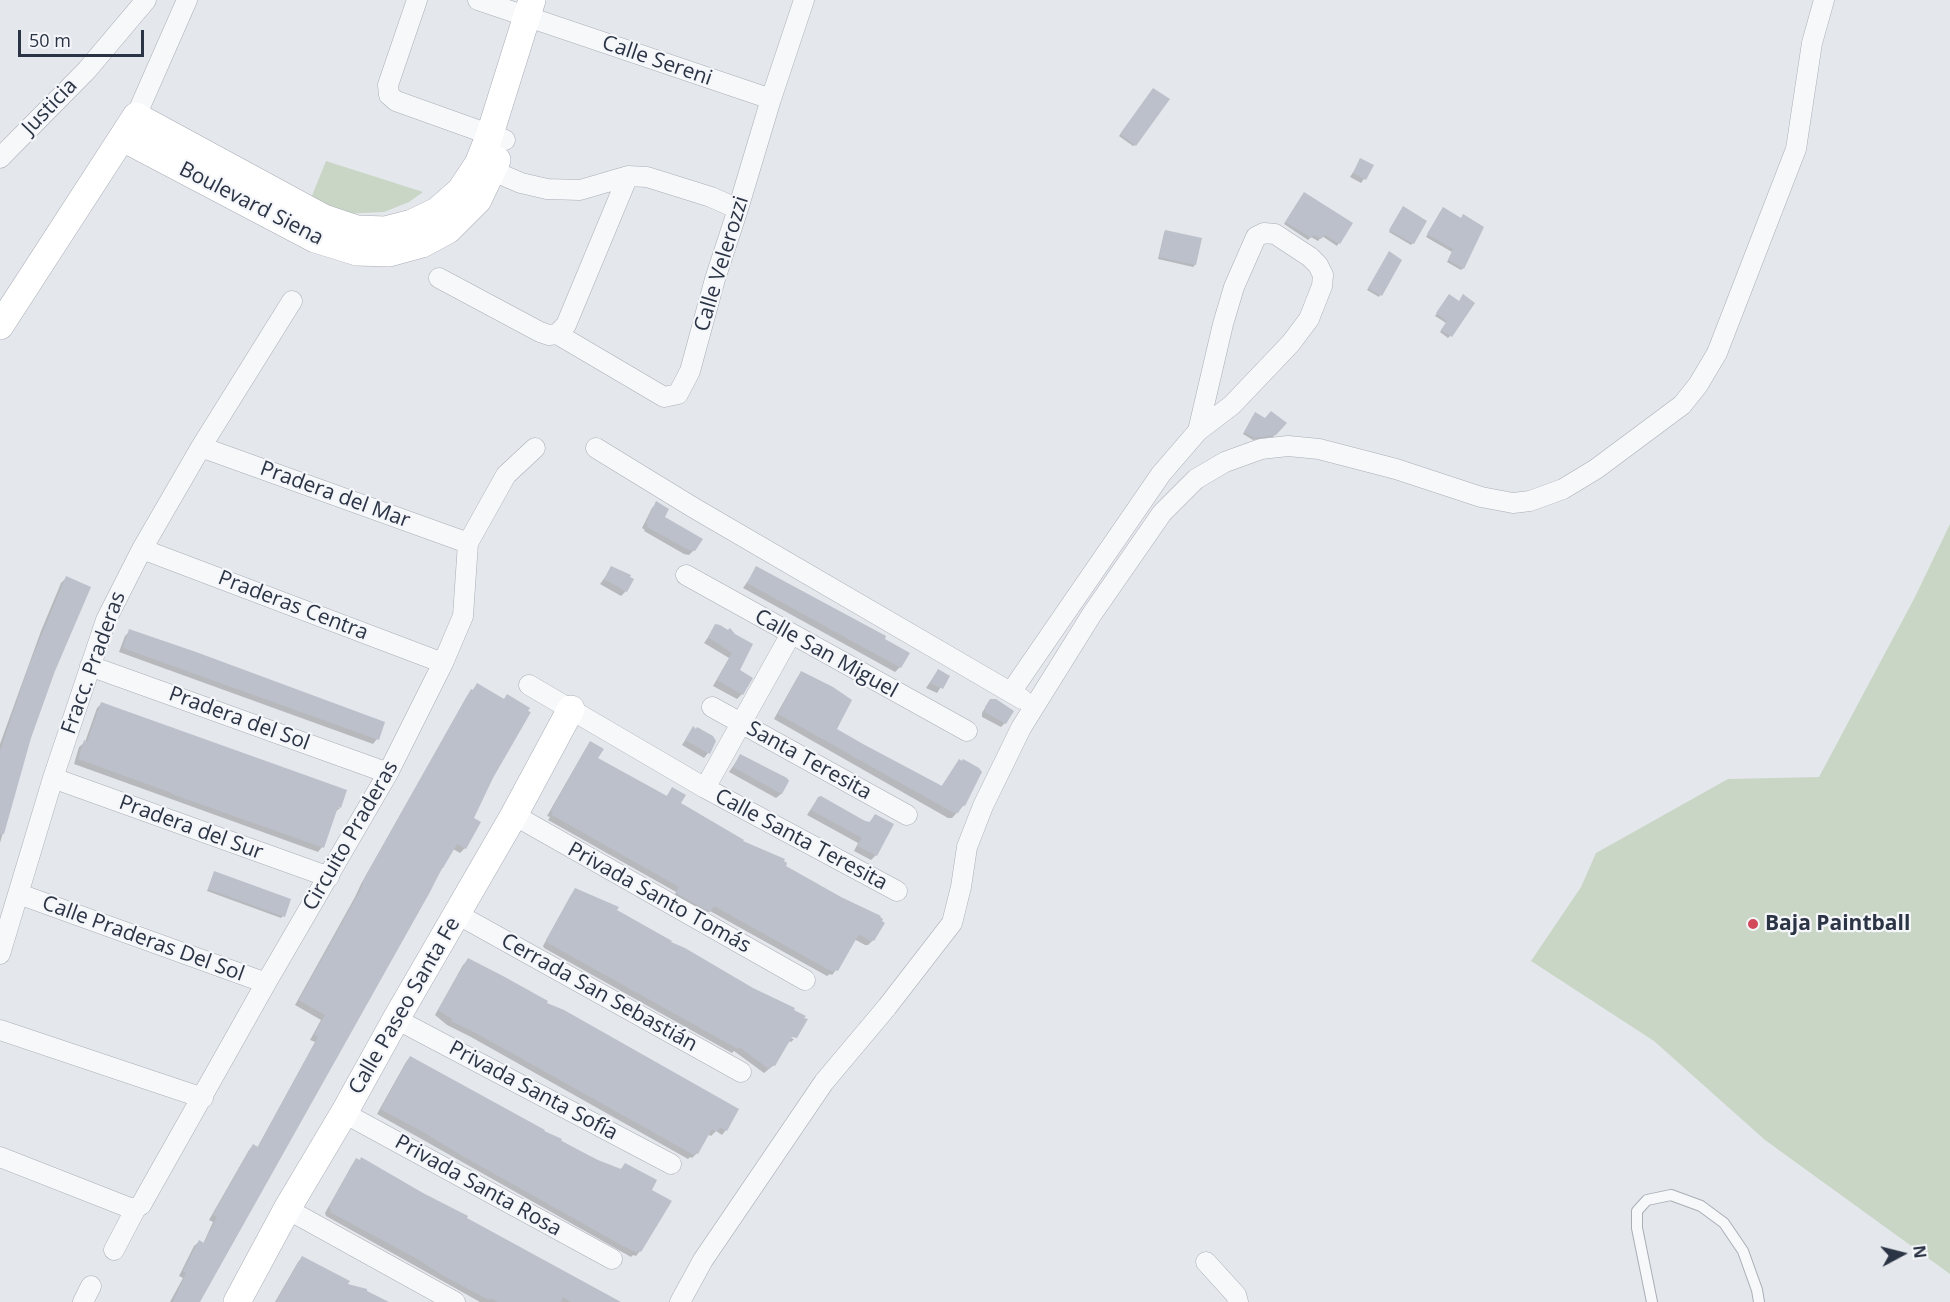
<!DOCTYPE html>
<html>
<head>
<meta charset="utf-8">
<style>
  body { margin:0 }
  #map { position:relative; width:1950px; height:1302px; overflow:hidden; background:#e4e7ec; font-family:"Open Sans",sans-serif }
  canvas { display:block }
  .north { position:absolute; left:1872px; top:1224px; width:60px; height:60px; -webkit-text-stroke:4px #f4f6f9; paint-order:stroke; rotate:83deg; font-size:16px; font-weight:700; line-height:24px; text-align:center; color:#2b3445 }
  .north::after { content:''; display:block; margin:auto; width:21px; height:27px; background:#2b3445; clip-path:polygon(50% 0,100% 100%,50% 72%,0 100%) }
  .scale { position:absolute; left:18px; top:30px; width:126px; height:27px; box-sizing:border-box; border:3px solid #2b3445; border-top:0; padding-left:8px; font-size:18px; line-height:21px; white-space:nowrap; color:#2b3445; -webkit-text-stroke:4px #f4f6f9; paint-order:stroke }
</style>
</head>
<body>
<div id="map">
<canvas width="1950" height="1302"></canvas>
<div class="north">N</div>
<div class="scale">50 m</div>
</div>
<script>
const ctx = document.querySelector('canvas').getContext('2d');
ctx.lineJoin = 'round';
function fillPath(path, color) { ctx.fillStyle = color; ctx.fill(path, 'evenodd'); }
const shape = rows => new Path2D(rows.map(r => 'M' + r).join(''));
function strokePath(path, color, width, dash) { ctx.strokeStyle = color; ctx.lineWidth = width; ctx.lineCap = dash ? 'butt' : 'round'; ctx.setLineDash(dash || []); ctx.stroke(path); }
function label(font, color, halo, rows, align = 'center') {
  ctx.font = font + ' "Open Sans",sans-serif'; ctx.lineWidth = 4.5; ctx.setLineDash([]); ctx.textBaseline = 'middle'; ctx.strokeStyle = halo; ctx.fillStyle = color; for (const [text, x, y, turn = 0] of rows) {
    ctx.save(); ctx.translate(x, y); ctx.rotate((+turn || 0) * Math.PI / 180); ctx.textAlign = isNaN(turn) ? turn : align; if (halo) ctx.strokeText(text, 0, 0); ctx.fillText(text, 0, 0); ctx.restore();
  }
}
const green = shape([
  [326,161,423,192,409,202,384,212,341,214,309,203],
  [1950,524,1950,1274,1765,1140,1654,1041,1531,961,1581,887,1596,853,1728,779,1819,777,1915,597]
]);
const shadow = shape([
  [1152,92,1135,145,1133,146,1119,136],
  [1361,160,1364,179,1361,183,1350,177],
  [1302,196,1351,223,1337,246,1322,236,1318,241,1311,237,1308,240,1284,224],
  [1402,210,1413,243,1411,245,1389,232],
  [1441,211,1463,268,1461,270,1447,262,1452,252,1426,237],
  [1165,231,1195,265,1193,267,1158,259,1164,233],
  [1388,255,1400,261,1379,297,1367,290],
  [1447,298,1450,336,1448,338,1440,332,1446,323,1435,316],
  [1253,416,1265,420,1284,423,1273,437,1253,440,1243,434],
  [657,503,663,517,694,550,689,555,684,554,644,531,645,530,642,528,652,508],
  [612,568,626,591,621,596,600,584],
  [757,568,883,640,900,667,895,672,743,588],
  [66,578,59,655,30,737,0,843,0,744,41,631,61,583],
  [716,626,734,635,742,694,737,699,713,686,729,658,704,643],
  [130,631,377,739,373,744,119,652,125,636],
  [938,670,948,676,937,693,926,688],
  [801,673,835,730,941,787,955,766,980,773,964,805,952,818,948,818,774,719,797,678],
  [477,685,492,778,472,818,465,848,460,853,453,849,198,1302,170,1302,183,1278,179,1276,194,1246,199,1242,203,1244,213,1222,209,1220,249,1150,253,1146,257,1148,315,1042,310,1040,321,1020,295,1005,355,897,361,884,467,696],
  [102,703,340,808,335,812,322,847,318,852,74,764,79,747,85,742,97,708],
  [986,706,1005,723,1001,727,982,717,982,713],
  [693,728,708,753,704,758,682,745],
  [590,743,596,759,666,797,672,789,679,804,784,867,873,940,868,945,865,945,854,939,836,970,832,975,830,974,827,976,710,911,704,916,673,898,676,892,548,820,550,817,547,816,586,748],
  [741,755,759,764,787,781,781,794,776,798,729,772],
  [818,798,869,823,875,815,892,825,876,855,871,860,854,851,858,843,807,815],
  [214,873,283,916,281,918,207,891],
  [575,890,615,911,784,1036,794,1039,791,1042,787,1041,774,1065,764,1073,734,1051,732,1053,544,948,543,946,571,895],
  [468,960,545,1003,726,1130,722,1135,716,1131,711,1136,707,1134,697,1153,692,1158,690,1157,688,1159,471,1037,447,1025,435,1015,463,965],
  [410,1057,598,1161,620,1170,625,1165,650,1190,640,1251,636,1256,633,1255,631,1257,377,1114,406,1062],
  [356,1160,615,1302,480,1302,326,1216,325,1213,352,1165],
  [302,1258,346,1285,383,1302,275,1302,298,1262]
]);
const building = shape([
  [1153,88,1170,99,1136,146,1120,134],
  [1360,158,1374,165,1366,180,1353,173],
  [1304,192,1353,223,1340,244,1325,235,1321,239,1313,235,1312,238,1285,222],
  [1403,206,1427,221,1414,244,1389,230],
  [1443,207,1461,218,1463,214,1484,227,1464,269,1448,260,1453,249,1427,234],
  [1165,230,1202,238,1196,265,1159,257],
  [1389,251,1402,260,1382,296,1368,288],
  [1449,294,1459,301,1463,294,1475,303,1452,337,1441,330,1447,321,1436,313],
  [1271,411,1287,423,1276,435,1255,438,1244,432,1255,412,1265,418],
  [656,501,669,509,665,517,703,539,695,551,689,550,647,527,648,525,646,523],
  [611,566,631,575,630,577,634,579,627,592,604,579],
  [756,566,886,636,885,639,910,653,901,668,747,583],
  [66,576,91,587,55,671,31,738,4,834,0,834,0,751,29,666],
  [715,624,720,625,728,630,730,628,735,634,753,644,740,670,753,678,743,695,717,680,732,653,708,637],
  [129,629,196,652,385,722,379,740,123,648],
  [938,669,950,676,943,689,930,683],
  [801,671,833,687,852,700,837,729,863,744,942,786,959,759,962,761,963,759,979,768,982,772,965,806,963,805,958,813,954,813,778,714],
  [477,683,504,699,507,694,530,708,528,711,531,712,493,778,474,818,481,822,466,849,457,844,443,868,442,868,430,892,200,1302,173,1302,186,1273,183,1271,199,1240,204,1243,217,1217,213,1215,253,1144,258,1147,318,1037,314,1035,325,1015,299,1000,360,891,365,877,453,721,471,689,473,690],
  [990,699,996,699,1014,711,1006,724,985,712,985,707],
  [101,702,347,790,341,808,338,807,324,848,172,794,172,793,78,759,84,740,87,742],
  [693,726,696,729,697,727,713,736,716,741,710,754,685,740],
  [590,741,604,749,598,758,667,796,672,787,686,795,681,803,744,840,743,841,785,859,784,861,787,863,786,866,841,897,881,916,880,917,883,919,882,921,885,923,874,941,871,940,870,941,859,934,838,971,835,970,833,972,714,906,710,912,676,893,679,887,552,815,553,812,551,811],
  [740,754,787,778,789,781,782,794,733,767],
  [821,796,865,821,870,822,875,814,894,824,877,856,857,846,862,838,811,810,818,797],
  [214,871,291,899,285,917,208,889],
  [575,888,619,907,617,910,672,941,671,942,685,948,753,988,795,1008,794,1010,806,1016,804,1018,808,1019,797,1038,792,1037,775,1066,772,1065,769,1069,739,1047,738,1049,548,943,546,940],
  [468,958,503,976,548,1001,547,1003,564,1010,739,1109,727,1131,720,1127,717,1132,712,1129,698,1154,695,1153,694,1155,476,1033,451,1021,452,1019,438,1010],
  [410,1056,545,1130,544,1131,562,1139,561,1141,598,1160,621,1169,625,1163,657,1180,652,1190,672,1201,641,1252,638,1250,637,1253,625,1247,459,1154,425,1133,384,1111,381,1109],
  [361,1157,423,1193,468,1216,467,1218,621,1302,571,1302,563,1297,561,1302,498,1302,490,1298,489,1300,444,1276,414,1257,330,1212,331,1210,329,1207,356,1158,360,1160],
  [302,1256,350,1281,348,1284,367,1289,367,1291,389,1302,276,1302]
]);
const lane = shape([
  [1652,1302,1637,1228,1637,1211,1647,1200,1671,1195,1701,1206,1724,1223,1743,1251,1757,1290,1759,1302]
]);
const street = shape([
  [417,0,388,85,389,95,396,101,505,140],
  [478,0,771,99],
  [136,116,187,0],
  [0,158,87,70,146,0],
  [493,171,521,183,547,189,580,190,628,176,647,177,711,197,738,209],
  [439,278,540,332,549,335,557,334],
  [557,334,664,397,678,394,690,371,715,279,738,209,771,99,804,0],
  [557,334,566,325,628,176],
  [201,447,468,543],
  [596,448,694,508,1022,699],
  [142,549,443,663],
  [686,575,967,731],
  [90,666,388,773],
  [529,685,705,788,897,891],
  [1011,692,1161,474,1198,431,1232,405,1291,343,1309,319,1322,286,1323,275,1318,265,1310,257,1275,234,1264,233,1256,237,1234,287,1223,324,1198,431],
  [712,707,907,815],
  [53,778,329,877],
  [705,788,791,634],
  [514,815,805,980],
  [19,894,266,983],
  [457,914,741,1072],
  [0,954,53,778,106,620,142,549,201,447,292,301],
  [396,1019,671,1164],
  [0,1030,203,1098],
  [344,1113,612,1259],
  [0,1157,130,1208,136,1208,141,1205,266,983,388,773,443,663,463,616,468,543,506,475,535,448],
  [287,1209,455,1302],
  [114,1250,136,1208],
  [1206,1262,1236,1295,1238,1302],
  [83,1302,91,1286],
  [680,1302,703,1260,824,1082,887,1007,952,923,961,887,967,847,983,806,1021,728,1092,614,1162,513,1196,479,1225,462,1261,449,1288,446,1319,449,1396,469,1481,497,1513,503,1530,501,1563,489,1596,469,1682,405,1698,385,1717,353,1796,149,1812,43,1824,0]
]);
const secondary = shape([
  [123,138,315,239,357,252,389,253,422,244,448,230,478,200,497,160],
  [0,326,136,116,324,218,357,229,385,230,412,223,437,211,460,191,478,164,490,134,532,0],
  [237,1302,287,1209,344,1113,396,1019,514,815,571,709]
]);
const markers = [
  [1753,924,6,"#d1495b"]
];
const streetNames = [
  ["Calle Sereni",657,61,19],
  ["Justicia",50,107,-46],
  ["Boulevard Siena",251,204,27],
  ["Calle Velerozzi",722,264,-73],
  ["Pradera del Mar",335,495,20],
  ["Praderas Centra",293,606,21],
  ["Calle San Miguel",826,654,29],
  ["Fracc. Praderas",94,663,-70],
  ["Pradera del Sol",239,719,20],
  ["Santa Teresita",809,761,29],
  ["Pradera del Sur",191,828,20],
  ["Circuito Praderas",351,836,-60],
  ["Calle Santa Teresita",801,840,28],
  ["Privada Santo Tomás",659,898,29],
  ["Calle Praderas Del Sol",143,939,20],
  ["Cerrada San Sebastián",599,993,29],
  ["Calle Paseo Santa Fe",405,1006,-60],
  ["Privada Santa Sofía",533,1091,28],
  ["Privada Santa Rosa",478,1186,29]
];
const poiNames = [
  ["Baja Paintball",1765,924]
];
fillPath(green, '#c9d6c5');
fillPath(shadow, '#0003');
fillPath(building, '#bbc0ca');
strokePath(lane, '#a9aeb7', 12);
strokePath(street, '#a9aeb7', 21);
strokePath(secondary, '#a9aeb7', 28);
strokePath(lane, '#f7f8fa', 10);
strokePath(street, '#f7f8fa', 20);
strokePath(secondary, '#fff', 27);
for (const [x, y, r, color] of markers) { const dot = new Path2D(); dot.arc(x, y, r, 0, 2 * Math.PI); ctx.fillStyle = color; ctx.fill(dot); strokePath(dot, '#f4f6f9', 2); }
label('21px', '#2b3445', '#f4f6f9', streetNames);
label('bold 21px', '#2b3445', '#f4f6f9', poiNames, 'left');
</script>
</body>
</html>
